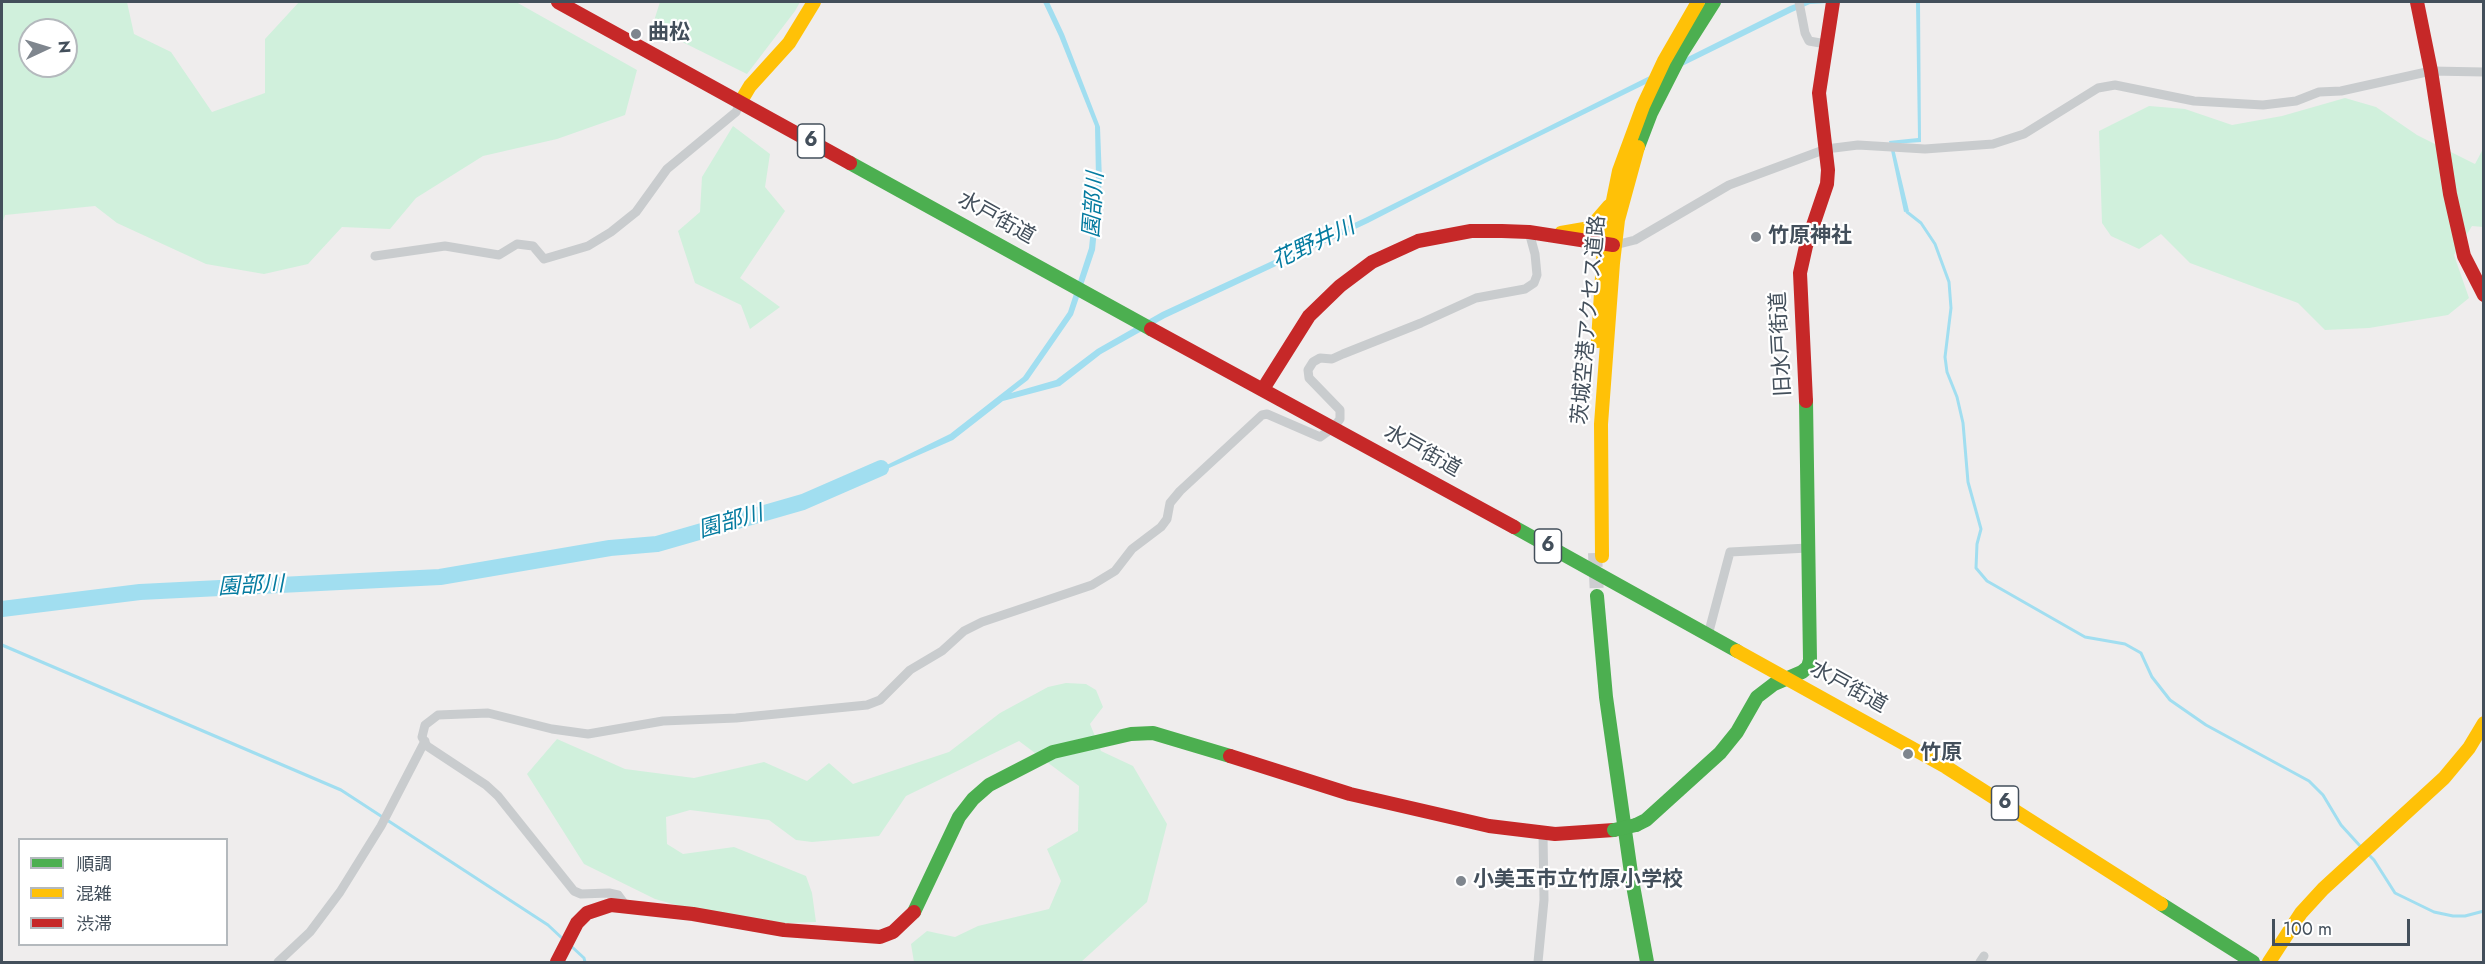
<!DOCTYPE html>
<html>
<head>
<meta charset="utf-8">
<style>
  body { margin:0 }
  #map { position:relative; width:2485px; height:964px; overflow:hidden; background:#efeded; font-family:Jost,"Noto Sans JP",sans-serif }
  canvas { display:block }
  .frame { position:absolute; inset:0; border:3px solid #434f5b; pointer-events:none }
  .legend { position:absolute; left:18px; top:838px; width:210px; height:108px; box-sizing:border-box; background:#fff; border:2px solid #b4b9bd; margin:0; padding:8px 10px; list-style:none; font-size:18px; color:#434f5b }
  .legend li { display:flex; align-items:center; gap:12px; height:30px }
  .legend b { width:30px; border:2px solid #b4b9bd }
  .north { position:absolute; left:18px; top:18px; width:60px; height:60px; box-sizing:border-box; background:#fff; border:2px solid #b4b9bd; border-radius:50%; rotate:86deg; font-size:16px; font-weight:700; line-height:24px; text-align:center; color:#434f5b }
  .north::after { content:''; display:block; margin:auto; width:21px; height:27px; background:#7f868e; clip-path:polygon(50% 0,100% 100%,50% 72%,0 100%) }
  .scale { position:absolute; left:2272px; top:919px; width:138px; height:27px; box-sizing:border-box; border:3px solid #434f5b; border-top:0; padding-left:8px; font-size:18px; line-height:21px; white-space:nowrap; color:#434f5b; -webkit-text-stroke:4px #fff; paint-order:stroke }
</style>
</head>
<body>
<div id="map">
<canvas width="2485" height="964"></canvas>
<div class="frame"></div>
<ul class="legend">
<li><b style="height:8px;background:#4caf50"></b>順調</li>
<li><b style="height:8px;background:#ffc107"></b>混雑</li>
<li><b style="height:8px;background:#c62828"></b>渋滞</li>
</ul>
<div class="north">N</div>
<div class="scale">100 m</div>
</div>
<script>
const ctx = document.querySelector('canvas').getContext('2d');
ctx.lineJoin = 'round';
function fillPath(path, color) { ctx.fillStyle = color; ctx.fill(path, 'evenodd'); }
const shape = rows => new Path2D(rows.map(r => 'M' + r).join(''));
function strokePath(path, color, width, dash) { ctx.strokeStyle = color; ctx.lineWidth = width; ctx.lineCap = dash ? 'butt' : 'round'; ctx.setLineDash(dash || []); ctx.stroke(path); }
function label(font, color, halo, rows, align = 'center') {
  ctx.font = font + ' Jost,"Noto Sans JP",sans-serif'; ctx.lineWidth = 4.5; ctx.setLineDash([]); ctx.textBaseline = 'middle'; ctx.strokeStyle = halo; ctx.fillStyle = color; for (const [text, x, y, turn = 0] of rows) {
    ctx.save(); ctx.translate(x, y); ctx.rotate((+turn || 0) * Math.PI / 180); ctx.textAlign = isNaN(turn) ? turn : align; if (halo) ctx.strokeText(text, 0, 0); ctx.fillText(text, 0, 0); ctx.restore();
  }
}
const green = shape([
  [2,2,127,2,134,34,171,52,212,112,265,93,265,39,299,2,516,2,637,70,625,115,557,139,483,156,416,198,390,229,342,227,308,264,264,274,206,264,117,223,95,206,5,215,2,224],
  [30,30,66,30,66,66,30,66],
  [660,2,800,2,795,11,747,74,652,27],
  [2345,98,2376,107,2417,135,2475,164,2483,149,2483,227,2472,226,2454,255,2469,298,2448,315,2369,328,2325,330,2298,303,2190,263,2161,234,2139,249,2111,236,2102,223,2099,131,2149,106,2185,109,2232,125,2282,116],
  [733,126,770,154,765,187,785,211,740,278,780,307,750,329,741,305,695,283,678,231,700,212,702,177],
  [1066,683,1086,684,1096,690,1103,707,1090,724,1101,751,1133,766,1167,824,1147,902,1081,962,914,962,911,944,927,931,955,937,978,926,1049,909,1061,881,1047,849,1078,831,1079,786,1019,741,906,796,879,836,812,842,796,840,769,820,690,810,666,817,667,844,683,854,734,847,806,876,812,893,816,922,764,924,725,919,655,899,584,864,527,774,557,739,625,769,694,778,764,762,807,781,829,763,853,784,949,752,1000,713,1048,687]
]);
const water = shape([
  [1043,2,1049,2,1064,34,1100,127,1102,180,1095,250,1073,315,1028,380,1011,393,1056,380,1097,349,1162,312,1365,218,1790,6,1801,2,1848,2,1810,4,1792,12,1485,163,1368,223,1165,318,1101,354,1060,386,1003,401,953,440,805,505,950,434,1023,377,1068,312,1089,248,1096,179,1095,126,1059,36],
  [1916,2,1920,2,1921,142,1893,144,1909,211,1904,212,1889,141,1918,138]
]);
const stream = shape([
  [1906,208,1907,212,1921,223,1935,244,1949,282,1951,308,1945,357,1947,372,1957,397,1963,423,1968,482,1981,529,1977,544,1976,568,1987,581,2085,637,2125,644,2141,653,2152,677,2170,700,2206,725,2309,781,2323,795,2341,825,2361,847],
  [2,645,341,790,548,925,564,940],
  [2368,854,2374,860,2395,893,2434,912,2453,916,2465,916,2484,911],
  [571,946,584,958,585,962]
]);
const river = shape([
  [2,609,140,592,440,577,610,548,657,544,803,502,881,468]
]);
const secondaryTunnel = shape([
  [1595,553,1597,596]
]);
const street = shape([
  [1799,2,1805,33,1809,41,1826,44],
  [1615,245,1635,240,1729,185,1826,149,1858,145,1925,149,1993,144,2024,134,2098,88,2115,85,2194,101,2263,105,2296,101,2319,92,2341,91,2431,71,2484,72],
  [375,256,445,246,499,255,517,244,533,246,544,259,588,246,611,232,636,212,667,169,736,112,741,101],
  [1708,635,1730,552,1808,548],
  [626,906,618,895,609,893,581,894,574,891,498,796,486,785,427,746,422,737,425,725,438,715,488,713,552,729,588,734,663,721,736,718,867,705,880,700,910,670,942,651,964,631,982,622,1092,585,1115,571,1132,549,1161,527,1167,519,1170,503,1180,491,1262,415,1267,414,1320,437,1334,427,1340,419,1340,410,1309,378,1308,370,1313,362,1320,358,1332,359,1343,354,1421,323,1476,298,1525,289,1534,283,1537,275,1535,254,1529,232],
  [278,962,310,932,340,892,381,826,425,741],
  [1538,962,1544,900,1543,834],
  [1980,962,1984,956]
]);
const fast = shape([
  [1638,147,1651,113,1681,54,1714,2],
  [850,163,1151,329],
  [1514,527,1737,651],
  [1597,596,1606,697,1632,880,1647,962],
  [1636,825,1646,820,1720,753,1737,732,1757,697,1774,684,1802,672,1808,667,1810,660,1806,401],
  [2161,904,2253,962],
  [914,912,959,817,973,799,989,785,1053,752,1131,734,1153,733,1230,756]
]);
const slow = shape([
  [741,101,750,86,789,43,814,2],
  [1561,233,1590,228,1609,206],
  [1598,341,1604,245,1619,171,1643,106,1664,61,1698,2],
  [1602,556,1601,424,1613,263,1618,220,1638,147],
  [1737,651,1946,767,2161,904],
  [2269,962,2301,913,2323,889,2444,778,2469,748,2484,723]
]);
const jam = shape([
  [558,2,850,163],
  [2417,2,2431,71,2450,194,2464,256,2484,295],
  [1151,329,1514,527],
  [1263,389,1309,316,1340,286,1372,262,1418,241,1471,231,1502,231,1529,232,1613,245],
  [1806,401,1800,273,1806,246,1827,184,1828,170,1819,93,1833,2],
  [1230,756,1350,794,1489,826,1555,834,1614,830],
  [557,962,577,923,587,913,611,905,693,914,784,930,880,937,893,932,914,912]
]);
const fastBridge = shape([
  [1614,830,1636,825]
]);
const markers = [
  [636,34,6,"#7f868e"],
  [1756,237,6,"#7f868e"],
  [1908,754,6,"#7f868e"],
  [1461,881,6,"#7f868e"]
];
const shields = [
  [811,141,27],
  [1548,546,27],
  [2005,803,27]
];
const shieldNames = [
  ["6",811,141],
  ["6",1548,546],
  ["6",2005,803]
];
const poiNames = [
  ["曲松",648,34],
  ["竹原神社",1768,237],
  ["竹原",1920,754],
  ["小美玉市立竹原小学校",1473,881]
];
const streetNames = [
  ["水戸街道",996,219,29],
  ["茨城空港アクセス道路",1590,320,-85],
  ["旧水戸街道",1782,344,-93],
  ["水戸街道",1422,452,29],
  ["水戸街道",1848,688,29]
];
const waterNames = [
  ["園部川",1095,205,-86],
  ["花野井川",1314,245,-25],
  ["園部川",731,523,-16],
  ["園部川",251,587,-3]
];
fillPath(green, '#d0f0dc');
fillPath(water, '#a1def0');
strokePath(stream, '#a1def0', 3);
strokePath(river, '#a1def0', 16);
strokePath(secondaryTunnel, '#cdcdd0', 14, [14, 7]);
strokePath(street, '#c9ccce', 9);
strokePath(fast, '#4caf50', 14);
strokePath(slow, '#ffc107', 14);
strokePath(jam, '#c62828', 14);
strokePath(fastBridge, '#4caf50', 14);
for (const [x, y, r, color] of markers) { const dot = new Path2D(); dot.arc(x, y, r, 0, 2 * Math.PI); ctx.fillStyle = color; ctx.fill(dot); strokePath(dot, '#fff', 2); }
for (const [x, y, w] of shields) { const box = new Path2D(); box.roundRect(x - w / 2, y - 17, w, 34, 4.5); ctx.fillStyle = '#fff'; ctx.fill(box); strokePath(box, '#434f5b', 1.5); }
label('bold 20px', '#434f5b', null, shieldNames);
label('bold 21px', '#434f5b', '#fff', poiNames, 'left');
label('21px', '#434f5b', '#fff', streetNames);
label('italic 22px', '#047ba0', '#fff', waterNames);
</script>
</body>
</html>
